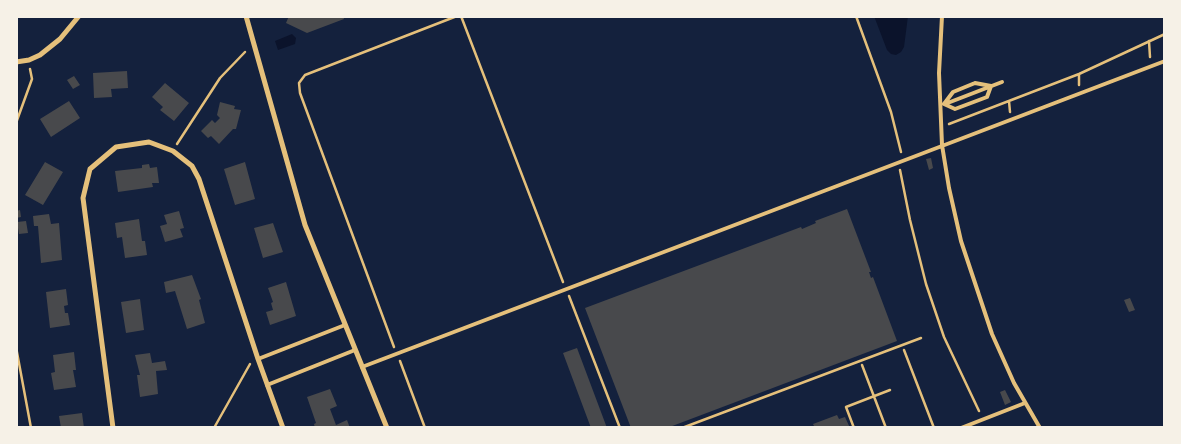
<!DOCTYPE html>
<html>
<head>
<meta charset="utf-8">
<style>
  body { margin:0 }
  #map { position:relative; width:1181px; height:444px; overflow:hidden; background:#14213d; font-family:"Sofia Sans Condensed",sans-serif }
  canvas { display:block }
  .frame { position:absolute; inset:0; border:18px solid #f6f1e7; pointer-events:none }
</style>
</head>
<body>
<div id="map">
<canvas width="1181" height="444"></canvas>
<div class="frame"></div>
</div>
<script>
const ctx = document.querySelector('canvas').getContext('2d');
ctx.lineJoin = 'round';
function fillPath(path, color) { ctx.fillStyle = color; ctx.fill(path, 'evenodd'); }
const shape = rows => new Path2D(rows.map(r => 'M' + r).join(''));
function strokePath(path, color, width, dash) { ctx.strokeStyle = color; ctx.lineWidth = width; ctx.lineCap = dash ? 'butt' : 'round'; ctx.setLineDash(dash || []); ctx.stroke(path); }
const water = shape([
  [874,16,908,16,904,47,901,52,896,55,891,54,887,50],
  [292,34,296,38,295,44,278,50,275,41]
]);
const building = shape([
  [289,16,343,16,344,19,307,33,286,23],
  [127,71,128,88,111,89,112,97,94,98,93,73],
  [74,76,80,85,73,89,67,80],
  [165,83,189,103,174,121,160,110,163,107,152,97],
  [69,101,80,118,51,137,40,119],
  [220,102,235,106,234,109,241,110,236,129,233,129,219,144,211,136,208,138,201,131,212,120,215,123,220,118,217,115],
  [931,158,933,168,929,170,926,159],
  [45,162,63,172,43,205,25,195],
  [245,162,255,199,235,205,224,169],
  [149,164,150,168,157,167,159,183,152,183,153,187,118,192,115,171,142,168,142,165],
  [847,209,871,272,869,272,871,278,873,277,897,341,667,428,631,428,585,308,801,227,802,229,816,223,815,221],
  [20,210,21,217,16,218,16,211],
  [179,211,184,228,180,229,183,237,165,242,160,226,167,224,164,215],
  [49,214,51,224,59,223,62,260,41,263,38,226,34,226,33,216],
  [139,219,142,241,145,241,147,255,125,258,122,237,117,238,115,223],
  [26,221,28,233,19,234,17,222],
  [273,223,283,252,263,258,254,228],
  [192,275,201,299,199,300,205,323,187,329,175,291,166,293,164,282],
  [286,282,296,316,270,325,266,312,273,310,271,303,273,302,268,288],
  [66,289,68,305,64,306,65,313,68,313,70,325,50,328,46,292],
  [1130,298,1135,310,1129,312,1124,300],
  [140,299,144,330,126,333,121,302],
  [577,348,607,428,591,428,563,353],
  [74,352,76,370,73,370,76,387,54,390,51,373,55,372,53,355],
  [150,353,152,363,165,361,167,370,156,371,158,394,140,397,137,375,140,375,135,355],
  [330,389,337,406,330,409,336,425,347,420,350,428,315,428,314,424,316,423,307,397],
  [1005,390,1011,402,1005,405,1000,392],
  [82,413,84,428,61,428,59,416],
  [837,415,839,419,845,417,850,428,815,428,813,424]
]);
const path = shape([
  [461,16,563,282],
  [856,16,891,112,901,152],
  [1149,41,1150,57],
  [1079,74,1079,85],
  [1009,101,1010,112],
  [16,123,32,79,30,69],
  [949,124,1079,74,1165,34],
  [177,144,220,78,245,52],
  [900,170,910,220,926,284,944,337,979,411],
  [569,296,620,428],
  [16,347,31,428],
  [394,347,300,93,299,83,305,75,457,16],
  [904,350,934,428],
  [400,361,425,428],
  [862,365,886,428],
  [214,428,250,364],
  [682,428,921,338],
  [854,428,846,407,890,390]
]);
const service = shape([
  [942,16,939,73,942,145,949,188,961,241,992,334,1014,383,1040,428],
  [975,83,991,86,987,97,955,109,944,104,953,92,975,83],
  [945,104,1002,82],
  [258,359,345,325],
  [362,367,1165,61],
  [267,385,355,350],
  [961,428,1025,403]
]);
const minor = shape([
  [246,16,305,225,387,428],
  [16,62,29,60,40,55,60,39,79,16],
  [113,428,83,198,90,169,116,147,149,142,173,151,192,166,199,179,258,359,283,428]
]);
fillPath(water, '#0b132b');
fillPath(building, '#48494c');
strokePath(path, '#e5c07b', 2.5);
strokePath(service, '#e5c07b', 4);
strokePath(minor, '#e5c07b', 5);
</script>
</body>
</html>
